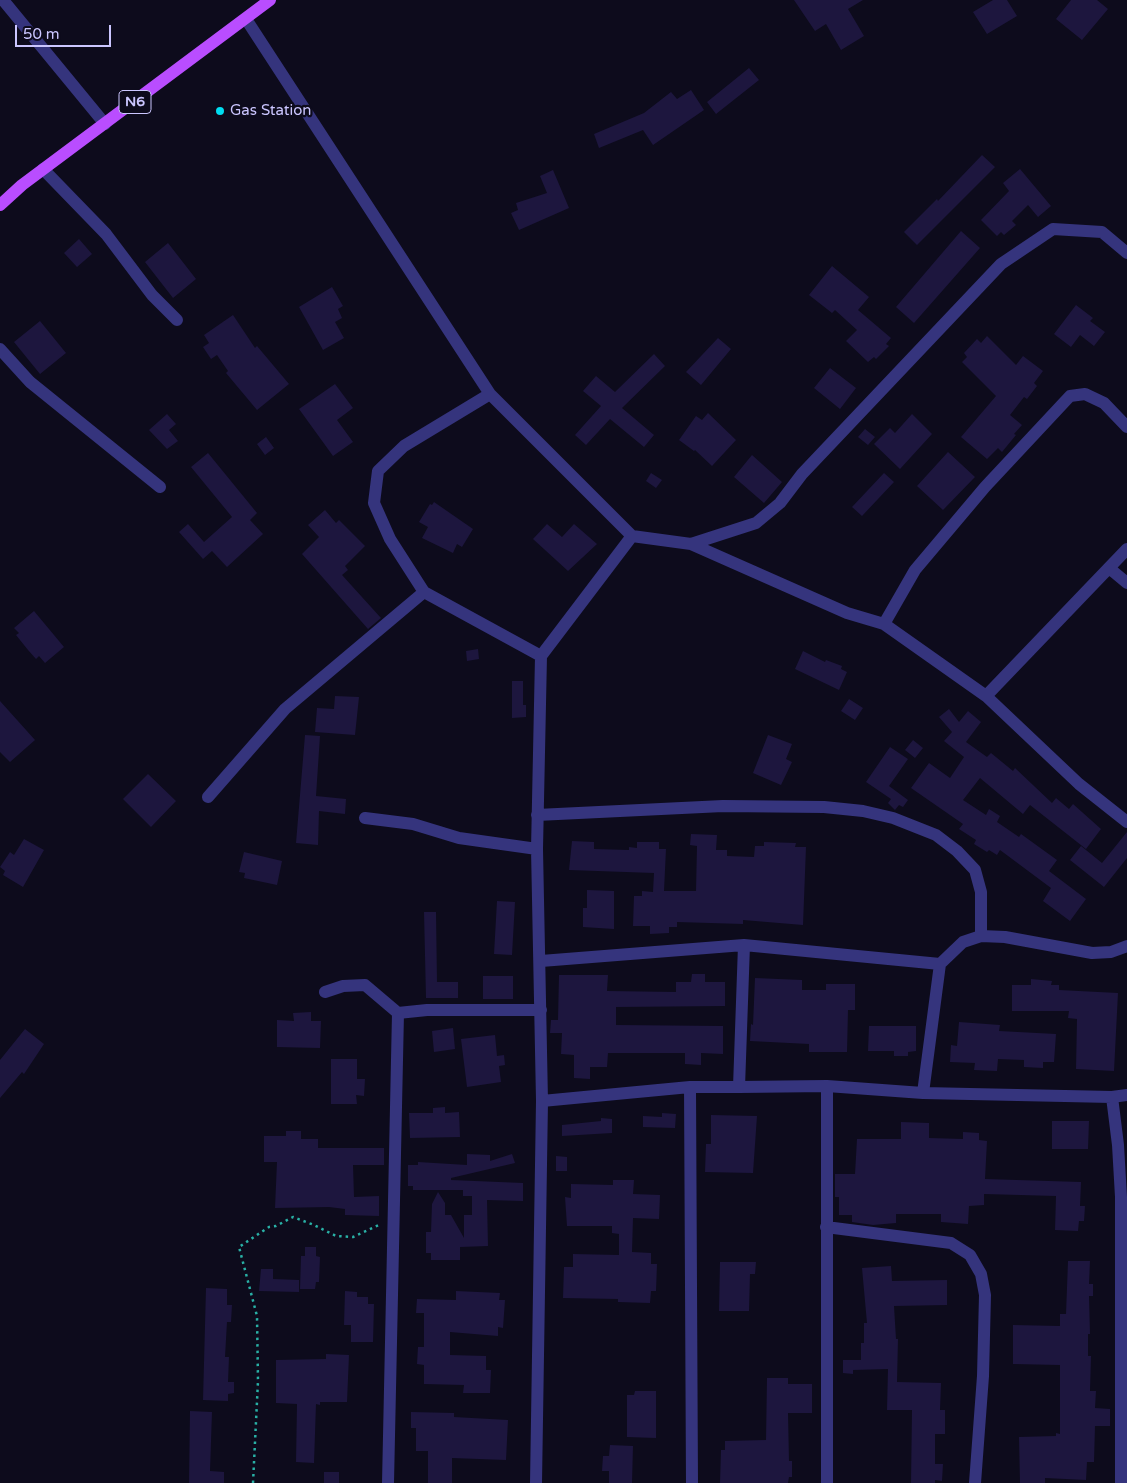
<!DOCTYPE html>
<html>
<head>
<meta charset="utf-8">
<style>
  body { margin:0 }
  #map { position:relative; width:1127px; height:1483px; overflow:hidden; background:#0d0b1c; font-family:"Varela Round",sans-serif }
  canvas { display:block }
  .scale { position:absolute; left:15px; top:25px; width:96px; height:22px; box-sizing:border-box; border:2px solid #cbc6ff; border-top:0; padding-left:6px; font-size:15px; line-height:18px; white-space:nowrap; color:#cbc6ff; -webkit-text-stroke:4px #0d0b1c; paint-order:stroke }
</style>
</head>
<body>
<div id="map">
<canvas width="1127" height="1483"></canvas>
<div class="scale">50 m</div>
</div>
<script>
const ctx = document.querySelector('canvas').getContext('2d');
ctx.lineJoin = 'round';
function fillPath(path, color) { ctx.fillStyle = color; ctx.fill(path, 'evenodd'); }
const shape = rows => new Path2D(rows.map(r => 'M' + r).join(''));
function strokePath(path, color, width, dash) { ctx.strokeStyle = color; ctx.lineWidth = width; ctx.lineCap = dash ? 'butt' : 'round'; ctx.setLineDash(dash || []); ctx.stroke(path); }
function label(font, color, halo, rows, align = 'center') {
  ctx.font = font + ' "Varela Round",sans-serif'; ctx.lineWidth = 4.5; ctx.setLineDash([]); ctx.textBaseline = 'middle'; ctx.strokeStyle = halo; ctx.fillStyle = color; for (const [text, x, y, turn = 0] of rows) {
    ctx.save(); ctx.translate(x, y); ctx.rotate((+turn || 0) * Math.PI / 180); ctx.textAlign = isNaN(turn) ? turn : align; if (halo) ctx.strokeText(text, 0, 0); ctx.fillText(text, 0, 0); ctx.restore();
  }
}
const building = shape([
  [794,0,863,0,848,9,864,36,841,50,826,24,815,31],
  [993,0,1007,0,1017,16,987,34,973,12],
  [1071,0,1097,0,1108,9,1082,40,1056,19],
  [749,68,759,80,716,114,707,102],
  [691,90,704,110,653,145,643,130,599,148,594,134,644,113,671,92,677,99],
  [982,155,995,167,917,245,904,232,937,199,938,201],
  [1020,169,1051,206,1038,217,1028,205,1012,221,1016,225,1004,235,1001,232,997,236,981,220,1009,191,1003,183],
  [553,170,569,208,519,230,511,213,518,210,516,203,547,193,540,176],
  [961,231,980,248,914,323,896,307],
  [79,239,92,254,77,267,64,253],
  [168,243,196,279,173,298,145,262],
  [832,266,869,297,858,310,891,338,886,344,889,346,876,359,874,357,868,362,846,341,857,330,835,310,832,313,809,295],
  [332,287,343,306,338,309,342,318,335,322,344,338,323,350,299,307],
  [1076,305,1093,318,1090,321,1105,332,1094,346,1080,335,1071,347,1054,334],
  [233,315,255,348,257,346,289,384,257,410,226,373,228,371,217,355,211,359,203,347,209,343,204,335],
  [40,321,66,353,40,374,14,342],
  [987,336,1016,365,1023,356,1043,371,1034,383,1037,386,1027,399,1024,397,1010,415,1022,425,1014,434,1016,435,1002,452,998,448,987,459,961,437,996,396,962,362,967,357,964,353,977,339,981,343],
  [718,338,731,349,701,385,686,372],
  [654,354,665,366,622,408,654,435,644,447,610,419,586,445,575,435,601,406,583,391,596,376,615,392],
  [830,368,856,388,840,409,814,388],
  [335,384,353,408,337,420,353,442,333,456,299,409],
  [708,413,736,440,712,466,695,450,694,451,679,440,696,416,702,420],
  [167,414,176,424,169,430,178,441,167,449,149,430],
  [912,414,932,434,900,469,874,444,890,428,895,433],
  [865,429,875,437,868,445,858,437],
  [266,437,274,448,265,455,257,444],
  [948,452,975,477,943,510,917,486],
  [208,453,257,513,250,520,263,534,227,567,212,551,203,559,179,532,188,524,204,542,232,517,191,467],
  [752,455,782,482,764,503,734,477],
  [651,473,662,480,656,488,646,481],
  [884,473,894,482,862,516,852,507],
  [434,502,473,529,462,547,457,544,453,553,422,538,428,527,419,522,430,504,432,505],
  [325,510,336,523,339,520,365,546,345,566,348,570,342,575,381,618,368,629,302,554,319,537,308,525],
  [547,524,562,537,574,524,597,544,568,571,533,539],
  [34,611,64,647,45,663,39,656,36,659,28,650,16,635,19,633,14,628],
  [478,649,479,659,467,661,466,651],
  [803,651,825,662,826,660,842,666,841,669,847,672,839,690,795,669],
  [512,681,523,681,523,705,526,705,526,717,512,718],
  [335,696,359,697,355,735,315,732,317,708,334,709],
  [849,699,863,708,855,720,841,711],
  [0,701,35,740,10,762,0,752],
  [949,709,959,722,968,711,981,722,966,742,987,757,991,753,1013,771,1015,768,1052,803,1056,798,1069,809,1073,804,1101,829,1086,849,1030,805,1023,814,980,778,963,800,986,815,989,809,1000,816,997,822,1019,837,1021,834,1057,860,1049,871,1086,899,1070,921,1043,901,1051,888,1000,850,997,855,989,850,987,852,974,844,976,840,959,829,963,824,911,788,929,763,950,778,964,757,944,741,952,732,939,717],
  [305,735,320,736,316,796,346,799,345,814,319,811,318,845,296,843],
  [768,735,792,744,786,759,792,762,781,785,753,773],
  [913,740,923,748,915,758,905,750],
  [890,747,908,759,889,786,908,800,903,807,899,805,895,810,888,803,891,799,866,782],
  [148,774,176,801,151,827,123,799],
  [1127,832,1127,858,1104,887,1070,860,1081,846,1102,863],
  [691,834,717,835,716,850,727,850,727,856,754,857,755,846,764,846,764,842,796,843,795,847,806,847,803,925,743,920,743,924,677,922,677,927,669,927,669,933,650,934,650,926,633,926,634,896,642,896,642,891,653,892,654,873,569,870,572,841,594,842,594,849,629,850,629,847,637,848,637,842,659,842,659,849,666,849,664,891,696,891,697,846,690,845],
  [24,839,44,850,23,887,3,875,5,871,0,867,10,852,14,855],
  [244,852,282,861,277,885,244,878,245,873,239,872],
  [587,890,614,891,614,929,583,927,583,908,587,908],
  [497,901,515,902,512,955,494,954],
  [424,912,436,912,437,982,458,982,458,998,426,998],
  [692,974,705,974,705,982,725,982,725,1006,616,1007,616,1025,723,1026,723,1054,701,1053,701,1065,685,1064,685,1053,608,1053,607,1067,590,1067,590,1079,574,1078,574,1055,561,1054,562,1033,550,1033,551,1020,558,1020,559,975,608,975,607,991,676,992,676,982,691,982],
  [483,976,513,976,513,999,483,999],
  [755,978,802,980,802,990,826,990,826,984,855,984,855,1010,848,1010,847,1052,809,1052,809,1044,750,1041,751,1024,753,1025],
  [1031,979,1052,981,1051,985,1059,985,1059,990,1118,993,1114,1071,1076,1069,1077,1019,1068,1018,1069,1011,1012,1011,1012,985,1031,985],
  [311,1012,311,1021,321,1021,320,1048,277,1047,277,1020,294,1021,293,1013],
  [959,1022,1000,1025,999,1031,1056,1034,1054,1062,1043,1062,1043,1068,1024,1067,1024,1060,998,1059,997,1071,974,1070,975,1063,950,1062,951,1045,957,1046],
  [869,1026,916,1026,916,1051,908,1052,908,1056,894,1056,894,1051,868,1051],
  [453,1028,455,1049,434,1052,432,1031],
  [25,1029,44,1044,24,1074,22,1072,0,1098,0,1060],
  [495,1035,497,1056,504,1055,505,1065,499,1066,501,1082,467,1087,461,1039],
  [331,1059,357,1059,357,1079,365,1079,364,1096,356,1095,357,1104,331,1104],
  [445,1107,445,1113,459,1112,460,1137,410,1138,409,1113,433,1113,433,1108],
  [662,1113,676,1114,675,1128,643,1127,643,1116,662,1117],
  [711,1115,757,1116,753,1173,705,1172,706,1144,711,1144],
  [601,1118,612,1119,612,1133,562,1136,562,1125,601,1121],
  [1052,1121,1089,1121,1088,1149,1052,1149],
  [901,1122,929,1123,929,1138,963,1139,963,1132,979,1133,979,1140,987,1141,985,1179,1081,1182,1080,1206,1085,1206,1084,1221,1079,1221,1078,1231,1055,1230,1056,1196,984,1194,984,1205,969,1206,968,1224,941,1222,941,1214,896,1214,896,1223,873,1225,852,1222,852,1215,839,1215,839,1197,835,1197,835,1174,855,1174,857,1139,901,1139],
  [286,1131,301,1131,301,1139,318,1139,318,1148,384,1148,384,1165,353,1165,354,1197,379,1196,379,1216,345,1215,345,1209,329,1207,275,1208,277,1162,264,1162,264,1136,286,1136],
  [467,1154,490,1155,490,1161,512,1154,515,1163,451,1178,451,1180,523,1183,523,1201,487,1200,488,1246,460,1247,460,1260,431,1260,431,1253,426,1253,426,1232,431,1232,432,1204,438,1192,445,1203,445,1215,451,1215,464,1238,464,1215,472,1215,472,1196,463,1196,463,1190,413,1190,413,1186,408,1186,408,1165,418,1165,418,1162,467,1165],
  [556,1156,567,1157,567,1171,556,1171],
  [613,1180,634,1180,633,1194,660,1195,659,1219,633,1218,632,1252,651,1253,651,1264,657,1264,656,1291,651,1291,650,1303,618,1302,618,1299,563,1298,564,1267,573,1267,573,1254,619,1255,619,1234,612,1233,612,1226,567,1226,565,1197,571,1198,571,1184,613,1185],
  [305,1247,316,1247,316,1256,320,1257,319,1282,316,1282,315,1289,300,1289,301,1256,305,1256],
  [1068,1261,1090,1261,1089,1284,1093,1284,1093,1296,1089,1296,1090,1334,1088,1334,1088,1356,1091,1356,1090,1391,1096,1391,1095,1408,1110,1409,1110,1426,1095,1426,1094,1462,1087,1462,1086,1480,1045,1478,1045,1483,1020,1483,1019,1437,1056,1436,1056,1433,1060,1434,1060,1365,1013,1364,1013,1325,1060,1326,1060,1314,1066,1314],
  [720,1262,756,1262,755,1274,750,1274,749,1311,719,1311],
  [891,1266,892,1281,947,1280,947,1305,894,1306,896,1339,898,1339,897,1382,941,1383,940,1410,945,1410,945,1434,935,1434,935,1464,943,1464,942,1481,935,1480,935,1483,911,1483,912,1410,887,1410,888,1369,853,1370,853,1374,843,1373,843,1360,861,1360,861,1343,864,1343,864,1323,867,1323,862,1268],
  [261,1269,273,1269,273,1279,299,1280,299,1292,259,1291],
  [206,1288,227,1289,227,1305,232,1305,231,1322,227,1322,225,1357,229,1357,228,1382,234,1382,234,1393,228,1394,228,1401,203,1400],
  [345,1291,357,1292,357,1297,368,1297,368,1304,374,1304,373,1342,351,1342,351,1325,344,1325],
  [456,1291,500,1293,499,1300,505,1300,503,1328,498,1327,498,1336,450,1332,450,1355,486,1356,486,1370,491,1370,490,1393,463,1393,464,1385,424,1384,424,1365,417,1364,418,1347,424,1347,424,1313,416,1313,417,1299,456,1300],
  [326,1354,349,1355,347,1402,320,1402,320,1405,316,1404,314,1463,296,1462,297,1404,276,1403,276,1360,326,1359],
  [767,1378,788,1378,788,1384,812,1384,812,1413,788,1413,789,1461,792,1461,792,1477,789,1477,788,1483,720,1483,721,1450,725,1450,725,1441,766,1440],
  [635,1391,656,1391,656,1438,627,1437,627,1395,634,1395],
  [190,1411,212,1412,210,1471,224,1472,224,1483,189,1483],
  [411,1412,454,1413,454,1417,508,1420,506,1460,452,1458,452,1483,428,1483,428,1451,416,1451,416,1428,411,1428],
  [610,1445,633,1446,632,1483,609,1483,609,1471,602,1471,603,1456,609,1456],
  [324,1472,339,1472,339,1483,324,1483]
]);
const path = shape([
  [253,1483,258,1381,257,1316,239,1247,269,1227,276,1226,293,1217,314,1225,336,1236,353,1237,381,1224]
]);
const minor = shape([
  [3,0,105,124],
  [246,19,490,394,404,446,378,471,374,503,390,539,424,592,541,656],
  [43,169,106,234,152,295,177,320],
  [0,349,30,382,160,487],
  [490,394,632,536,691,544,847,613,884,624,986,696,1079,784,1127,822],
  [691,544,756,523,780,503,802,474,1001,264,1053,229,1102,232,1127,253],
  [1109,568,1127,583],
  [884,624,915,570,985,487,1070,396,1085,394,1104,403,1127,427],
  [986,696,1127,549],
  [208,797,285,709,424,592],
  [537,815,723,806,824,807,863,811,893,818,936,835,957,851,975,870,981,892,981,936],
  [365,818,413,824,459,838,537,849],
  [541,961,744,945,940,964],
  [325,992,343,986,365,985,398,1013,388,1483],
  [398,1013,427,1010,541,1010],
  [827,1086,827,1483],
  [690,1087,692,1483],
  [739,1087,744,945],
  [923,1093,940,964,963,942,981,936,1005,937,1092,953,1111,952,1127,946],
  [1112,1097,1118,1145,1121,1197,1121,1483],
  [542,1101,690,1087,739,1087,827,1086,923,1093,1112,1097,1127,1095],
  [826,1227,951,1243,970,1255,981,1274,985,1295,983,1376,975,1483],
  [536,1483,542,1101,537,849,541,656,632,536]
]);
const major = shape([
  [0,205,22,185,270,0]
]);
const markers = [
  [220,111,5,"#00ddf1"]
];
const shields = [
  [135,102,32]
];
const shieldNames = [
  ["N6",135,102]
];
const poiNames = [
  ["Gas Station",230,111]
];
fillPath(building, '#1d163e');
strokePath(path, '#29b0a5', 2.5, [2.5, 4]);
strokePath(minor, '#35347d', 12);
strokePath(major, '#b94dff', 12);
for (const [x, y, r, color] of markers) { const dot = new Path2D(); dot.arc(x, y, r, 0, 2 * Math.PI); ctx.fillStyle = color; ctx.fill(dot); strokePath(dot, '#0d0b1c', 2); }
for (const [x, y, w] of shields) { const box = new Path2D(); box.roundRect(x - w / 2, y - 11.5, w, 23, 4); ctx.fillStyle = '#0d0b1c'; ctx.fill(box); strokePath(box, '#cbc6ff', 1); }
label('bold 14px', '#cbc6ff', null, shieldNames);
label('15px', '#cbc6ff', '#0d0b1c', poiNames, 'left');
</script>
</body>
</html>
